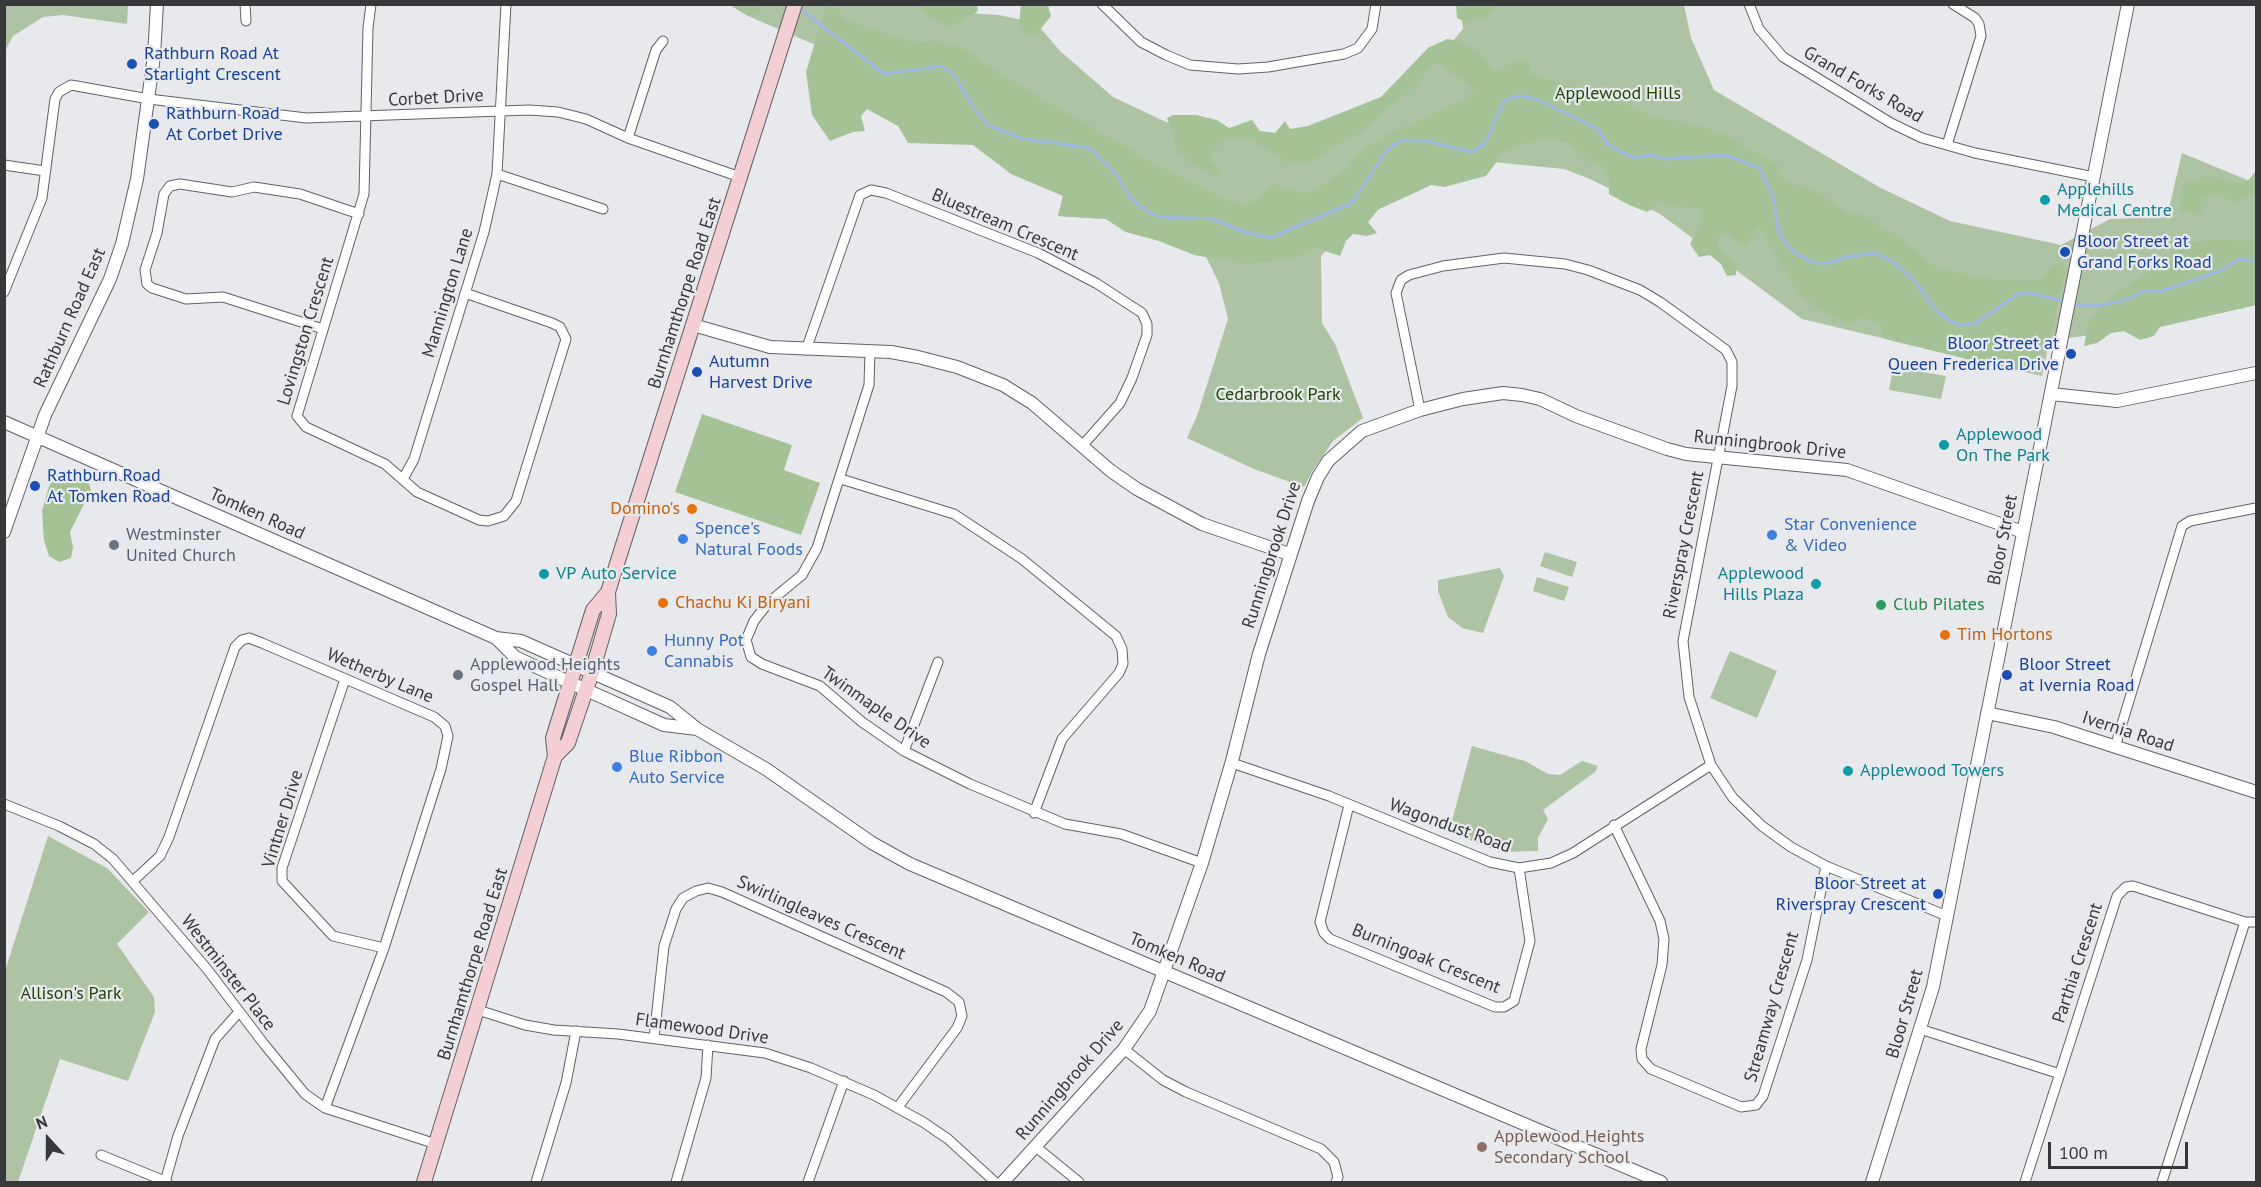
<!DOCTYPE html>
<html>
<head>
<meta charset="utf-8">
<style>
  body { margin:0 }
  #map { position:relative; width:2261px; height:1187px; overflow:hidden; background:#e8e9ed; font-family:"PT Sans",sans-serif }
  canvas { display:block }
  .frame { position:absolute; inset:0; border:6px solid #373839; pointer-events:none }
  .north { position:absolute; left:18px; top:1109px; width:60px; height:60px; -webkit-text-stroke:4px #e8e9ed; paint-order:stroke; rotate:339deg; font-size:16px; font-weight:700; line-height:24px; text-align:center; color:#373839 }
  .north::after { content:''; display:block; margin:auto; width:21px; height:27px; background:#373839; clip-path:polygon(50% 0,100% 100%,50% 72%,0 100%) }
  .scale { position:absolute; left:2048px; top:1142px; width:140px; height:27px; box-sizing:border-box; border:3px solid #373839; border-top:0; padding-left:8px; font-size:18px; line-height:21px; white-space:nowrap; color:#373839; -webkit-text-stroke:4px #e8e9ed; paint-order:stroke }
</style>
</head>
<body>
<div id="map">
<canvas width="2261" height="1187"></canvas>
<div class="frame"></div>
<div class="north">N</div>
<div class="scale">100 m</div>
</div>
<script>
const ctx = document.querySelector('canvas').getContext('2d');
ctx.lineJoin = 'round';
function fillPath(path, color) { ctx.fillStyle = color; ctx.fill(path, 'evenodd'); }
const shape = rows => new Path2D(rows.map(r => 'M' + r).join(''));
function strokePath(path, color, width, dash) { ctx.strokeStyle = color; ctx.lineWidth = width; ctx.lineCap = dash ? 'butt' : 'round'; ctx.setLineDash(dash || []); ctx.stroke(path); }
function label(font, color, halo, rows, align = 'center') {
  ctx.font = font + ' "PT Sans",sans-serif'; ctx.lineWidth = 4.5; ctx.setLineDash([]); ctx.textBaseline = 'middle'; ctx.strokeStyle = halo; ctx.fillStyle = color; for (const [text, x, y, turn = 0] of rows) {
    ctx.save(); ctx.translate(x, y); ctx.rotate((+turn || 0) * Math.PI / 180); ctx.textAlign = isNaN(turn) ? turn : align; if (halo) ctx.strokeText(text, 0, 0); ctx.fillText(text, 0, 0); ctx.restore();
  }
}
const green = shape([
  [5,4,128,5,127,24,63,15,43,17,13,36,5,51],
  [1499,4,1684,5,1691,38,1714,90,1879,187,1950,221,2061,245,2110,219,2167,217,2182,153,2252,182,2256,178,2256,305,2159,327,2050,340,2042,376,1802,319,1660,214,1590,179,1564,169,1492,162,1431,185,1351,222,1321,256,1322,323,1335,344,1363,418,1333,441,1313,470,1304,487,1254,469,1187,438,1197,416,1228,319,1219,283,1202,249,1126,232,1106,219,1058,216,1063,196,1021,169,832,52,748,16,730,5,928,5,952,12,999,15,1036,23,1060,51,1113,97,1166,122,1303,140,1416,84,1463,29,1460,5],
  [1893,367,1946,376,1941,399,1889,390],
  [1545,552,1577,562,1572,577,1540,566],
  [1500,568,1504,576,1483,633,1462,628,1448,617,1438,591,1438,580],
  [1537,577,1569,587,1564,601,1533,591],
  [1730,651,1777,671,1757,718,1710,698],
  [1472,746,1525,761,1548,774,1560,775,1582,761,1598,766,1595,772,1543,810,1548,819,1538,838,1538,851,1500,852,1449,832],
  [48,836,107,868,149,912,117,944,154,997,155,1012,128,1081,60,1059,18,1182,5,1182,5,971]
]);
const forest = shape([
  [730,5,762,5,762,11,748,16],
  [826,5,835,5,843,19,897,37,918,43,936,40,962,48,1009,79,1146,159,1235,203,1251,203,1273,184,1304,193,1317,189,1347,168,1352,159,1371,145,1391,133,1466,98,1474,89,1441,65,1434,64,1417,84,1361,132,1307,163,1286,162,1251,140,1226,139,1213,150,1211,161,1221,172,1215,177,1190,162,1177,150,1167,118,1173,115,1196,115,1217,120,1229,128,1252,120,1260,131,1275,133,1285,121,1290,129,1308,126,1381,97,1428,48,1447,39,1460,41,1481,54,1494,71,1521,58,1529,61,1530,74,1609,97,1656,117,1704,127,1727,136,1777,164,1783,177,1797,185,1814,189,1847,213,1860,214,1901,238,1929,262,1948,271,2001,280,2041,279,2053,265,2060,263,2066,266,2051,334,2041,351,2032,361,2017,367,1995,366,1885,339,1880,326,1862,317,1848,323,1816,308,1799,294,1758,226,1750,242,1746,245,1738,242,1726,232,1718,237,1718,246,1736,266,1736,275,1727,276,1721,264,1710,255,1699,257,1690,244,1701,221,1700,210,1661,204,1647,212,1629,205,1609,194,1609,177,1604,167,1591,163,1568,141,1551,139,1526,143,1504,152,1486,176,1444,187,1431,185,1379,209,1368,222,1377,233,1367,236,1353,234,1346,241,1340,256,1316,248,1300,256,1245,264,1194,255,1159,241,1126,232,1106,219,1058,216,1063,196,1011,174,973,145,908,143,898,126,867,109,861,116,865,131,853,132,830,141,812,115,806,72],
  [918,5,977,5,978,11,960,23,947,26,931,18],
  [1021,5,1048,5,1051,16,1036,35,1026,35,1019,24],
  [1456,5,1456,4,1499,5,1489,16,1468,23,1457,18],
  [2256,171,2256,191,2234,203,2218,194,2200,200,2203,214,2179,211,2182,185,2207,176,2245,184],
  [2214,239,2256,241,2256,305,2160,327,2154,336,2140,340,2124,331,2111,333,2097,343,2084,346,2089,320,2108,300,2161,261,2191,243],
  [702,414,792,445,784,470,820,483,801,535,675,492],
  [59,473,71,473,88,481,91,490,70,532,73,547,71,558,59,562,49,556,44,540,42,511,49,486]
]);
const stream = shape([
  [798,7,884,74,942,66,954,75,976,111,990,126,1020,138,1090,148,1119,178,1130,198,1147,211,1160,217,1213,219,1244,232,1270,238,1352,203,1388,149,1402,140,1427,141,1471,152,1478,149,1486,142,1503,103,1511,98,1521,96,1536,99,1591,125,1600,131,1606,143,1633,158,1651,155,1665,159,1726,155,1760,168,1773,197,1778,229,1784,242,1795,253,1814,263,1829,263,1846,257,1875,253,1892,261,1914,280,1935,309,1948,320,1961,325,1975,324,2018,294,2031,293,2067,302],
  [2073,304,2095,306,2112,303,2130,298,2143,291,2162,291,2220,271,2239,259,2256,261]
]);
const minor = shape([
  [245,4,246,21],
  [371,4,368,28,364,194,297,416,306,427,385,464,417,492,479,520,488,521,504,516,516,501,566,339,560,327,552,323,465,293],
  [1102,4,1141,42,1166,55,1190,65,1238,69,1268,67,1344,54,1358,48,1372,29,1376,4],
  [1749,4,1759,29,1783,57,1891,123,1922,138,1975,153,2094,177],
  [628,138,656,50,663,41],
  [1947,145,1981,36,1979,24,1975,18,1953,4],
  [4,165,45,171],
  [497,174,603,209],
  [4,292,42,198,55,99,59,92,71,85,149,99,306,118,529,110,558,112,586,119,628,138,740,177],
  [323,329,223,297,186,299,152,288,147,284,145,270,157,233,164,194,170,186,180,184,232,192,254,187,300,194,359,214],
  [806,350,860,195,871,190,886,193,1038,253,1096,283,1142,313,1147,324,1147,335,1132,378,1120,403,1083,445],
  [870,351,869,385,817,548,802,575,768,603,754,621,746,640,751,657,762,664,820,686,862,722,904,751,970,784,1065,824,1121,834,1202,863],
  [1420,410,1396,293,1401,280,1409,275,1443,266,1504,258,1565,264,1588,270,1640,290,1660,302,1726,350,1732,362,1732,386,1683,641,1689,697,1711,765,1733,798,1762,826,1791,847,1826,866,1947,916],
  [403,479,414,459,484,232,497,174,506,4],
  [841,479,954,514,1022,559,1116,636,1122,649,1123,664,1119,673,1062,739,1034,813],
  [345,679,282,868,282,881,333,936,384,948],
  [2115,747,2182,526,2190,521,2256,508],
  [904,751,938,662],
  [1232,763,1329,796,1490,862,1519,868,1551,863,1573,853,1711,765],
  [4,804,59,826,94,844,113,859,207,969,264,1044,305,1094,325,1108,436,1144],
  [1349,805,1320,922,1324,933,1330,939,1495,1007,1504,1007,1514,1001,1530,941,1519,868],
  [1614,825,1660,921,1664,939,1662,965,1641,1049,1642,1059,1651,1069,1741,1107,1756,1105,1763,1096,1807,960,1826,866],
  [133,881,160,856,169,837,235,647,242,640,249,638,262,643,434,717,445,726,448,736,441,769,384,948,325,1108],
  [478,1010,525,1025,554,1030,618,1034,765,1053,811,1068,874,1095,923,1122,948,1139,995,1182],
  [1920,1029,2060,1074],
  [654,1038,664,946,676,909,683,898,696,891,708,888,722,892,946,992,959,1002,962,1016,957,1028,898,1107],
  [1124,1049,1163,1080,1186,1092,1321,1149,1334,1162,1338,1177,1336,1182],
  [1036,1147,1079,1182],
  [101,1155,167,1182],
  [165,1182,178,1136,215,1039,239,1012],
  [536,1182,566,1083,576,1031],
  [676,1182,706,1078,708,1045],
  [808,1182,844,1081],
  [2025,1182,2117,896,2126,887,2133,886,2245,922,2256,922],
  [2162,1182,2245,922]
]);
const tertiary = shape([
  [693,325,770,347,891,352,918,357,957,367,1003,385,1032,403,1111,471,1137,489,1202,524,1289,554],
  [2051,394,2117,401,2256,373],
  [4,422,496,638,521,641,670,707,697,729,766,769,872,843,910,864,1661,1182],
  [4,532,45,415,110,279,122,244,137,179,154,56,157,4],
  [496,638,515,657,571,683,664,725,697,729],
  [1987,713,2054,727,2256,792],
  [1003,1182,1124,1049,1150,1011,1202,863,1232,761,1259,654,1308,501,1318,477,1328,461,1362,431,1420,410,1463,399,1503,393,1522,395,1540,399,1576,416,1667,449,1686,454,1847,470,2023,532],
  [1872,1182,1933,987,2128,4]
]);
const secondary = shape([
  [555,756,568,743,592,672,609,614,608,592,795,4],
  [424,1182,555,756,553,738,593,610,608,592]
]);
const markers = [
  [132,64,6,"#1a4fb4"],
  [154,124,6,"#1a4fb4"],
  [2045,200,6,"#0f9aa8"],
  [2065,252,6,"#1a4fb4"],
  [2071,354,6,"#1a4fb4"],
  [697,372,6,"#1a4fb4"],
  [1944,445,6,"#0f9aa8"],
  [35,486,6,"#1a4fb4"],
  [692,509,6,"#e8710a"],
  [1772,535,6,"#3f7fe0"],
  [683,539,6,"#3f7fe0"],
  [114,545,6,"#6b7280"],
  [544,574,6,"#0f9aa8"],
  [1816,584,6,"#0f9aa8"],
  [663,603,6,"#e8710a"],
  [1881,605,6,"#2e9e5b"],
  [1945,635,6,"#e8710a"],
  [652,651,6,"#3f7fe0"],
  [458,675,6,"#6b7280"],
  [2007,675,6,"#1a4fb4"],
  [617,767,6,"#3f7fe0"],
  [1848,771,6,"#0f9aa8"],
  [1938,894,6,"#1a4fb4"],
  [1482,1147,6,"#8d6e63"]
];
const transitNames = [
  ["Rathburn Road At",144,54],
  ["Starlight Crescent",144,75],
  ["Rathburn Road",166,114],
  ["At Corbet Drive",166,135],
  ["Bloor Street at",2077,242],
  ["Grand Forks Road",2077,263],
  ["Bloor Street at",2059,344,"right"],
  ["Queen Frederica Drive",2059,365,"right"],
  ["Autumn",709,362],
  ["Harvest Drive",709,383],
  ["Rathburn Road",47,476],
  ["At Tomken Road",47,497],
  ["Bloor Street",2019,665],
  ["at Ivernia Road",2019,686],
  ["Bloor Street at",1926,884,"right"],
  ["Riverspray Crescent",1926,905,"right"]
];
const streetNames = [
  ["Grand Forks Road",1863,85,30],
  ["Corbet Drive",436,98,-3],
  ["Bluestream Crescent",1005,225,23],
  ["Mannington Lane",448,293,-73],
  ["Burnhamthorpe Road East",685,293,-72],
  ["Rathburn Road East",70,318,-66],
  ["Lovingston Crescent",306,331,-73],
  ["Runningbrook Drive",1770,445,6],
  ["Tomken Road",257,514,24],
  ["Bloor Street",2003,540,-79],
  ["Riverspray Crescent",1684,545,-79],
  ["Runningbrook Drive",1272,555,-72],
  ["Wetherby Lane",380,676,23],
  ["Twinmaple Drive",876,708,35],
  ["Ivernia Road",2128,732,18],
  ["Vintner Drive",283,819,-73],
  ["Wagondust Road",1450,826,20],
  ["Swirlingleaves Crescent",821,918,24],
  ["Tomken Road",1177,958,23],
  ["Burningoak Crescent",1426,959,22],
  ["Parthia Crescent",2078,963,-72],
  ["Burnhamthorpe Road East",473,964,-73],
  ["Westminster Place",228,973,52],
  ["Streamway Crescent",1772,1007,-74],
  ["Bloor Street",1905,1014,-74],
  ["Flamewood Drive",702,1029,8],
  ["Runningbrook Drive",1070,1080,-49]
];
const parkNames = [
  ["Applewood Hills",1618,94],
  ["Cedarbrook Park",1278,395],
  ["Allison's Park",71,994]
];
const cultureNames = [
  ["Applehills",2057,190],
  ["Medical Centre",2057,211],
  ["Applewood",1956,435],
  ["On The Park",1956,456],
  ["VP Auto Service",556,574],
  ["Applewood",1804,574,"right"],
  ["Hills Plaza",1804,595,"right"],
  ["Applewood Towers",1860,771]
];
const foodNames = [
  ["Domino's",680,509,"right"],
  ["Chachu Ki Biryani",675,603],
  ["Tim Hortons",1957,635]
];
const shopNames = [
  ["Star Convenience",1784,525],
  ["& Video",1784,546],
  ["Spence's",695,529],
  ["Natural Foods",695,550],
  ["Hunny Pot",664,641],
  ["Cannabis",664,662],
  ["Blue Ribbon",629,757],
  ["Auto Service",629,778]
];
const worshipNames = [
  ["Westminster",126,535],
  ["United Church",126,556],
  ["Applewood Heights",470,665],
  ["Gospel Hall",470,686]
];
const leisureNames = [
  ["Club Pilates",1893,605]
];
const educationNames = [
  ["Applewood Heights",1494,1137],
  ["Secondary School",1494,1158]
];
fillPath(green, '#adc3a3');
fillPath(forest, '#a5c297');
strokePath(stream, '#9eb9e4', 3);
strokePath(minor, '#616266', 11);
strokePath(tertiary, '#616266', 14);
strokePath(secondary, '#616266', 16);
strokePath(minor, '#fff', 9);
strokePath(tertiary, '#fff', 12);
strokePath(secondary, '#f3ced2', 14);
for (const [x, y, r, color] of markers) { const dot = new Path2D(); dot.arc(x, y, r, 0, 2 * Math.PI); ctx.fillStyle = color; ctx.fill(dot); strokePath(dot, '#e8e9ed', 2); }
label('18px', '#164399', '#e8e9ed', transitNames, 'left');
label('18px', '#373839', '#e8e9ed', streetNames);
label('18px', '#1f4403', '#e8e9ed', parkNames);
label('18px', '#0d838f', '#e8e9ed', cultureNames, 'left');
label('18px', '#c56008', '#e8e9ed', foodNames, 'left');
label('18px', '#366cbe', '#e8e9ed', shopNames, 'left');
label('18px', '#5b616d', '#e8e9ed', worshipNames, 'left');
label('18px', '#27864d', '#e8e9ed', leisureNames, 'left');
label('18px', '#785e54', '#e8e9ed', educationNames, 'left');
</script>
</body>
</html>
